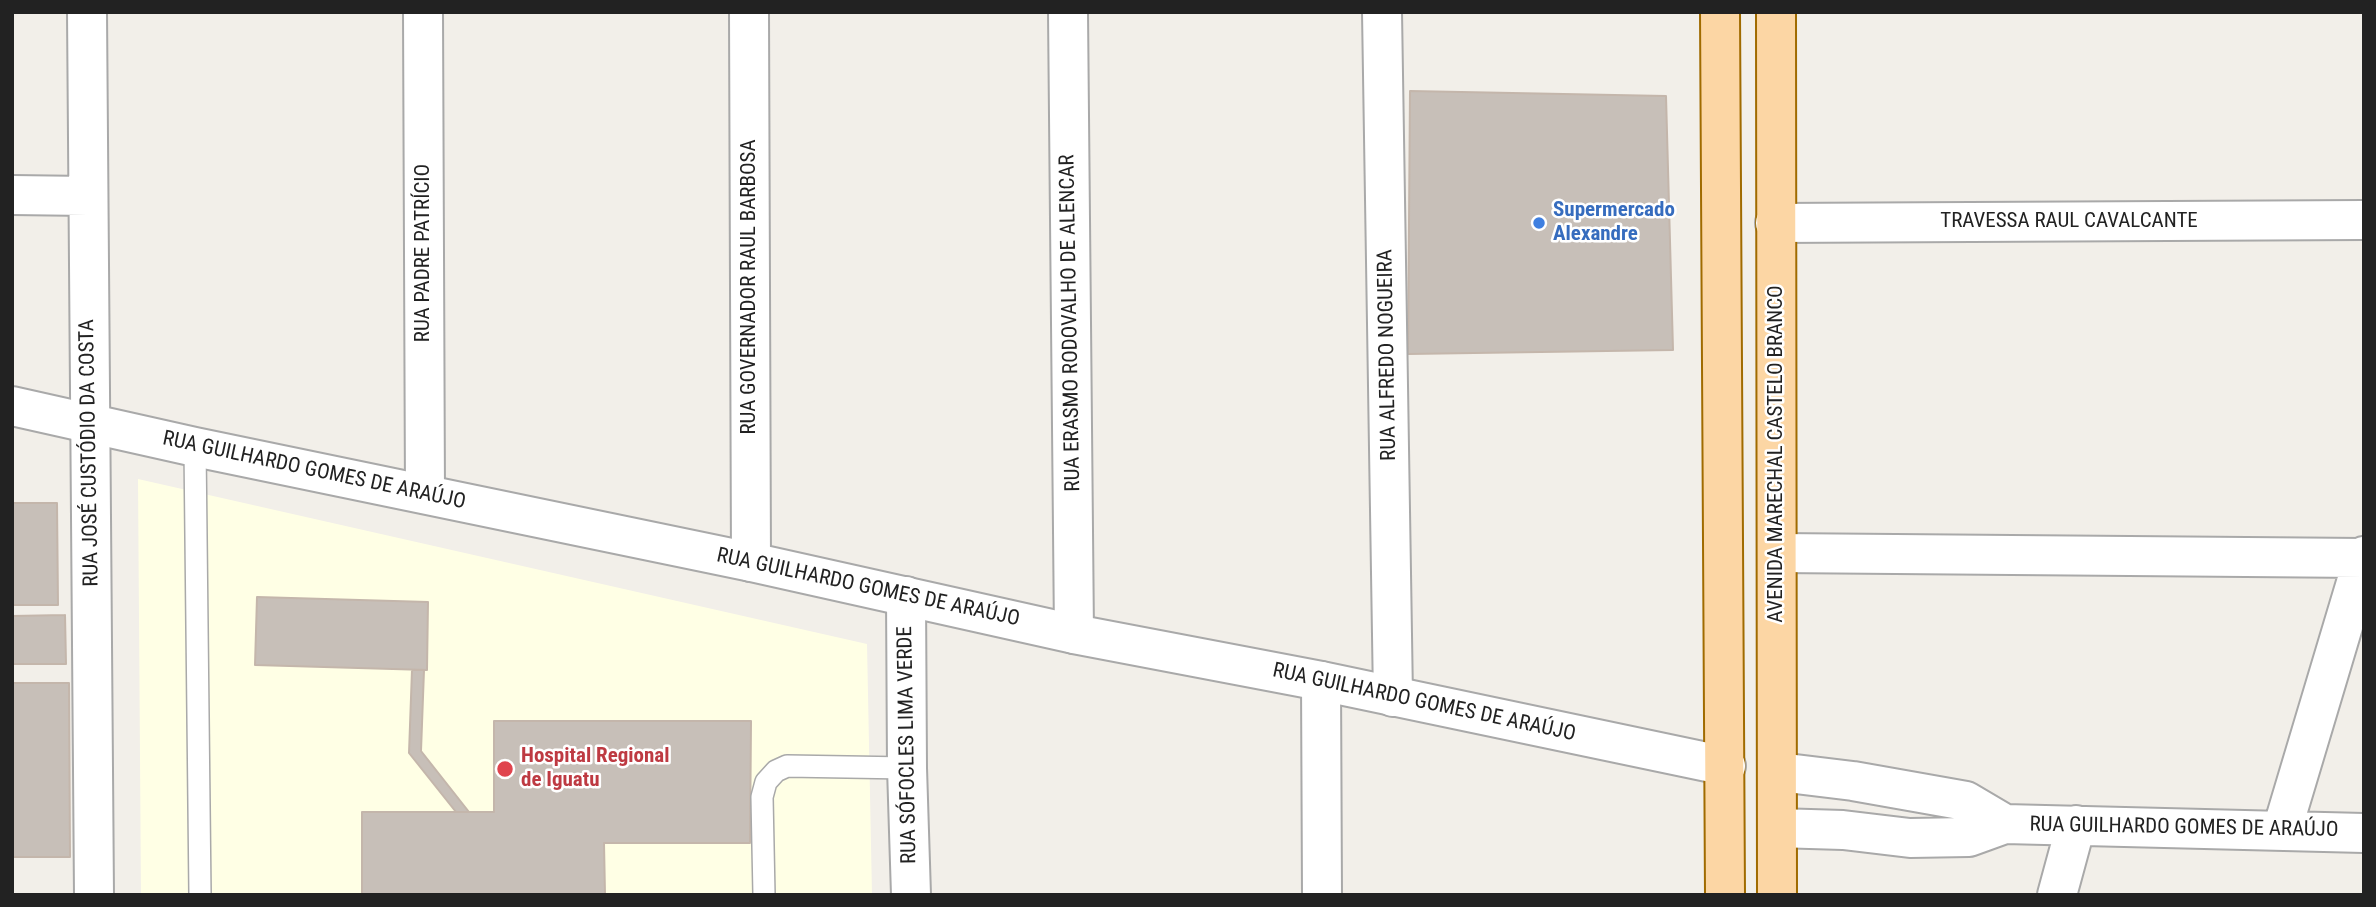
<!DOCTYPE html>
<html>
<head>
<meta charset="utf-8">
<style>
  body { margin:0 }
  #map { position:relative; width:2376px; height:907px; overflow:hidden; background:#f2efe9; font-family:"Roboto Condensed",sans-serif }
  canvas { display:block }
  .frame { position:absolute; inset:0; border:14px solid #222; pointer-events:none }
</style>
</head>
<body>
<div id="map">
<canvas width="2376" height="907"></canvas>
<div class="frame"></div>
</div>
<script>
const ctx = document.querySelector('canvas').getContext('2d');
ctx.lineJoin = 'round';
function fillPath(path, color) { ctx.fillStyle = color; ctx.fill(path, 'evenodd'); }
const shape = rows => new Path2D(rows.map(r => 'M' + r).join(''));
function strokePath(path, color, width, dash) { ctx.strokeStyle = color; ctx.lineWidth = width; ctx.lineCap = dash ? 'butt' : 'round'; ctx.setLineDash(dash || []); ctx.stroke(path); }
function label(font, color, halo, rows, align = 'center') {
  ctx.font = font + ' "Roboto Condensed",sans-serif'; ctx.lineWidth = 5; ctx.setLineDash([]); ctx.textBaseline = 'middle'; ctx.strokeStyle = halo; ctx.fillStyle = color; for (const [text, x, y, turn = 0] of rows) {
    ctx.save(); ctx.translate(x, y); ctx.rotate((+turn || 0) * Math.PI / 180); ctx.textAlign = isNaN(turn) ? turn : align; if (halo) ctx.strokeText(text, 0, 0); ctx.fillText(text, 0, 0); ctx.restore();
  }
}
const education = shape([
  [138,479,867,644,872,895,141,895]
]);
const building = shape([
  [1410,91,1666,96,1673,350,1408,354,1410,91],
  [12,503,57,503,58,605,12,605,12,503],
  [257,597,428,602,427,670,255,665,257,597],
  [65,615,66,664,12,664,12,616,65,615],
  [412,670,424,670,421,751,469,812,456,812,409,753,412,670],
  [12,683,69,683,70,857,12,857,12,683],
  [494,721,751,721,750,843,604,843,605,895,362,895,362,812,494,812,494,721]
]);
const service = shape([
  [195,447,200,895],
  [764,895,762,797,766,782,776,771,787,766,907,768]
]);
const minor = shape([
  [87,12,94,895],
  [423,12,425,494],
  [749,12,751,562],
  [1068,12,1074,634],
  [1382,12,1393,697],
  [12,195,88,196],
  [1775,223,2364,220],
  [1778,553,2363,558],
  [906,596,907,768,911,895],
  [1321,681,1322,895],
  [1779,772,1853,781,1966,801,2005,824],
  [1777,828,1843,830,1910,838,1969,837,2005,824,2364,833],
  [2282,830,2364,556],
  [2057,895,2076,825]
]);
const tertiary = shape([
  [12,406,195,447,751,562,1074,634,1321,681,1726,766]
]);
const primary = shape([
  [1720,12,1725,895],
  [1776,12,1777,895]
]);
const markers = [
  [1539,223,7,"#3f7fe0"],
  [505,769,9,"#e0444e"]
];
const shopNames = [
  ["Supermercado",1553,211],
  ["Alexandre",1553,235]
];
const streetNames = [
  ["TRAVESSA RAUL CAVALCANTE",2069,222],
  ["RUA PADRE PATRÍCIO",424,253,-90],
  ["RUA GOVERNADOR RAUL BARBOSA",750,287,-90],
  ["RUA ERASMO RODOVALHO DE ALENCAR",1071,323,-91],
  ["RUA ALFREDO NOGUEIRA",1388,355,-91],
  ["RUA JOSÉ CUSTÓDIO DA COSTA",90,453,-91],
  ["AVENIDA MARECHAL CASTELO BRANCO",1777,454,-90],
  ["RUA GUILHARDO GOMES DE ARAÚJO",314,471,12],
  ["RUA GUILHARDO GOMES DE ARAÚJO",868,588,12],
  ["RUA GUILHARDO GOMES DE ARAÚJO",1424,703,12],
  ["RUA SÓFOCLES LIMA VERDE",908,745,-91],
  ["RUA GUILHARDO GOMES DE ARAÚJO",2184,828,1]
];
const healthNames = [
  ["Hospital Regional",521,757],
  ["de Iguatu",521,781]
];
fillPath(education, '#ffffe5');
fillPath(building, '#c7bfb8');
strokePath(building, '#c4b6ab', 2);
strokePath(service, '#a9a9a9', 24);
strokePath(minor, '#a9a9a9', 42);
strokePath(tertiary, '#a9a9a9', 42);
strokePath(primary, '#a06b00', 42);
strokePath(service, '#fff', 21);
strokePath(minor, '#fff', 38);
strokePath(tertiary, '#fff', 38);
strokePath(primary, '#fcd6a4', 38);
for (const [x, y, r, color] of markers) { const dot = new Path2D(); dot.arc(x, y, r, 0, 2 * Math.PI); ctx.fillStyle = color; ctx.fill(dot); strokePath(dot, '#fff', 2.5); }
label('bold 21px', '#366cbe', '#fff', shopNames, 'left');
label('21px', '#222', '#fff', streetNames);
label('bold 21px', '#be3a42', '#fff', healthNames, 'left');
</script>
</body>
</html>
